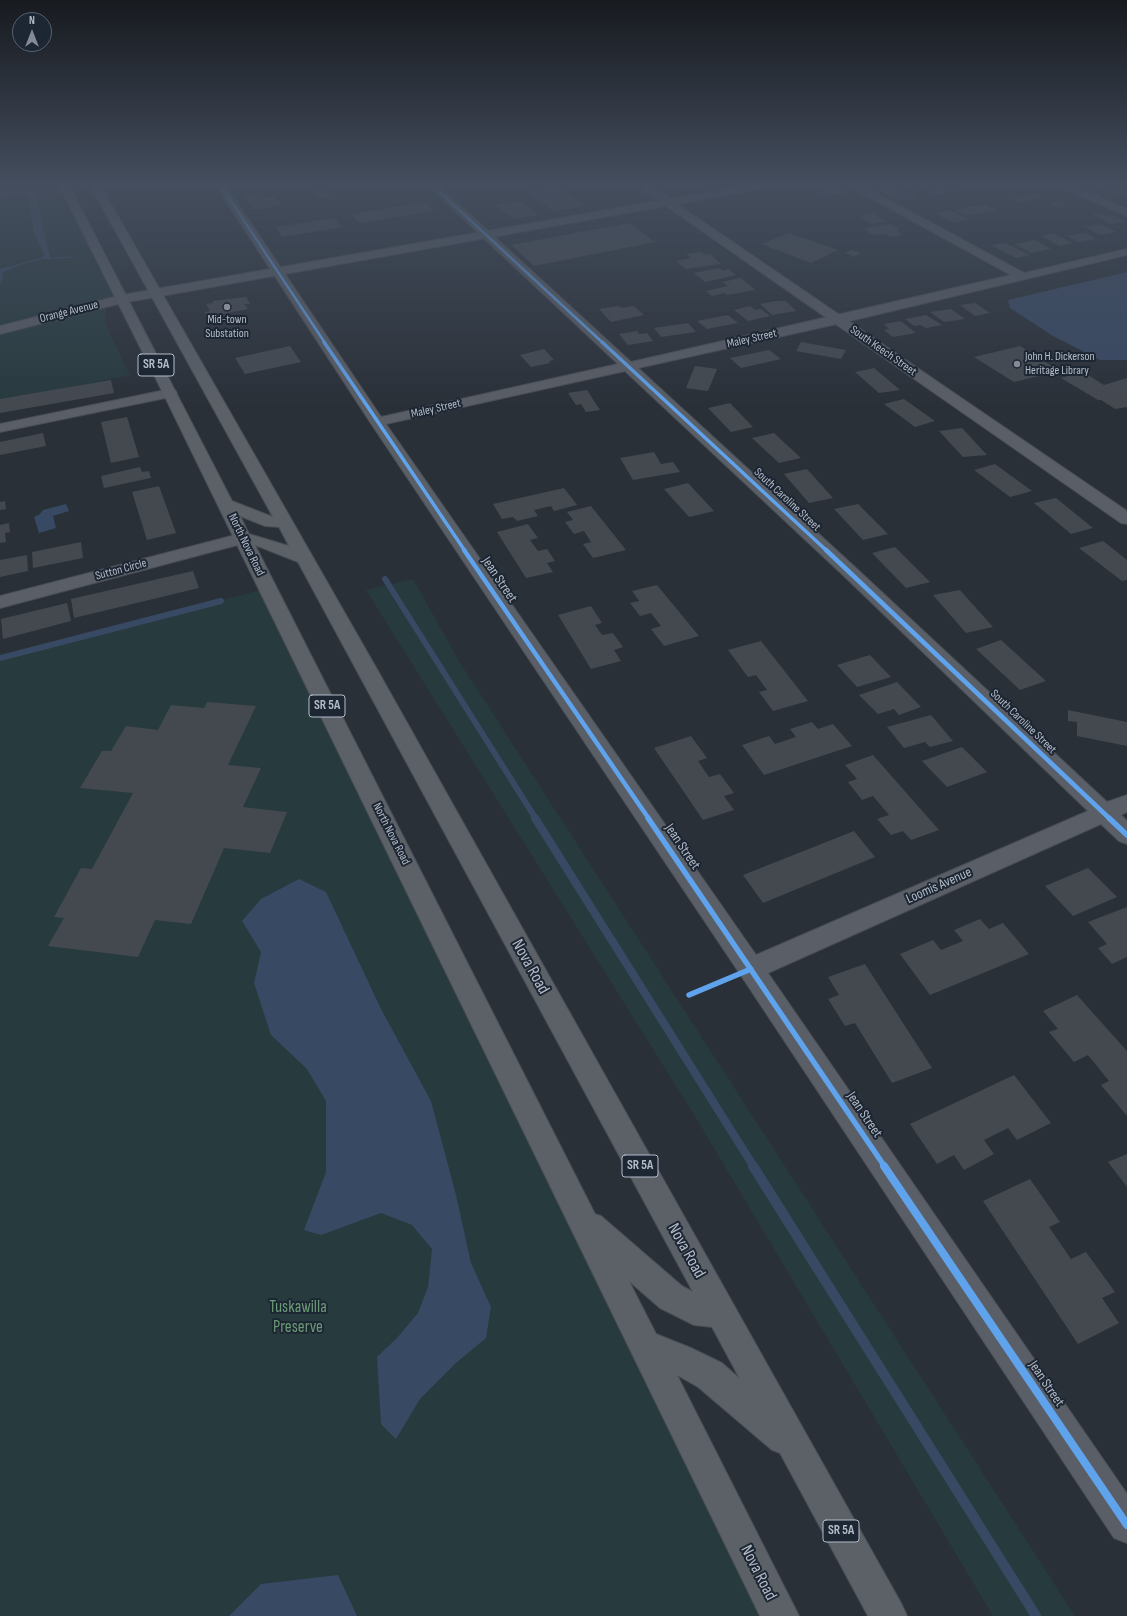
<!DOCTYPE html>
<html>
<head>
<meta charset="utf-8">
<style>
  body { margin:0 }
  #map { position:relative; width:1127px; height:1616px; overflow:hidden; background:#2a3038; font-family:"Sofia Sans Condensed",sans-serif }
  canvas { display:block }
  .north { position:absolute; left:12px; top:12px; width:40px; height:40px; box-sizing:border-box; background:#1d2633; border:1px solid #59626f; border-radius:50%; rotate:0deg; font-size:11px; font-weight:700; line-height:16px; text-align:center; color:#b4bcc9 }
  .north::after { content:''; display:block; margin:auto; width:14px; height:18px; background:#848b96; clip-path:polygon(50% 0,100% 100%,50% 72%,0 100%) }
</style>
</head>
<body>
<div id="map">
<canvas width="1127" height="1616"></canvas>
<div class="north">N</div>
</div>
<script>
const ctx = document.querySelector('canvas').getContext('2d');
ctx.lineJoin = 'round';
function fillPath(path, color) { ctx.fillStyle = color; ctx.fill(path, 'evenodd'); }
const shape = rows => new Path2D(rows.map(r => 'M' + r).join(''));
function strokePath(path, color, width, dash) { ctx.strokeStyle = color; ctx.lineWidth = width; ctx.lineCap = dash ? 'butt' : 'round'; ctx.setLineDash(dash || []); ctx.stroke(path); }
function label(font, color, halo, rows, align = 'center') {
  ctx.font = font + ' "Sofia Sans Condensed",sans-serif'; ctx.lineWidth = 4; ctx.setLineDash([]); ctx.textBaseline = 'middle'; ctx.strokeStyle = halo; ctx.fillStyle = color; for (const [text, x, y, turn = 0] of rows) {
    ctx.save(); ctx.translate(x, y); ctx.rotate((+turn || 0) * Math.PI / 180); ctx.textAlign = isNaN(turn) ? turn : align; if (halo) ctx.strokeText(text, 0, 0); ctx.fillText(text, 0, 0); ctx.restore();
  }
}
const green = shape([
  [0,183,63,183,122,299,0,330],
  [106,307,105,323,130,375,0,402,0,333],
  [413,579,459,661,1075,1616,993,1616,696,1118,366,590],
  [268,588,780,1616,0,1616,0,658]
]);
const water = shape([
  [0,183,5,184,3,190,7,192,35,190,50,258,72,256,71,258,43,259,20,265,2,273,3,279,0,285,0,269,42,258,44,254,34,232,29,206,29,194,12,194,0,197],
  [1127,272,1127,360,1100,360,1053,336,1010,308,1008,300],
  [66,504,69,511,53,516,56,528,39,533,34,517,40,514,43,510],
  [299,879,326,892,381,1009,431,1101,456,1195,471,1263,491,1307,486,1338,456,1363,420,1399,396,1439,381,1424,377,1357,397,1338,418,1313,428,1287,432,1249,412,1225,381,1213,321,1235,304,1230,326,1172,326,1101,307,1069,271,1035,254,983,261,952,242,921,261,899],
  [338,1575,357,1616,229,1616,261,1584]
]);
const streamFar2 = shape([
  [385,579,536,819],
  [0,658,221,601]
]);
const streamFar1 = shape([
  [535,818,754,1167]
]);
const stream = shape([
  [753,1166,1036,1616]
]);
const building = shape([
  [292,183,320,183,321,185,323,185,331,197,320,198,312,187,296,189],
  [465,183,485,183,488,186,485,186,487,189,471,191],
  [812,183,836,183,851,192,824,196,818,192,826,191],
  [865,183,892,183,919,198,897,201],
  [907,183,939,183,955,191,937,195,927,189,914,191,900,184],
  [1022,183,1032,188,1014,191,1003,185],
  [554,184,560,187,585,206,553,211,527,189],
  [808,185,811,187,795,190,791,188],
  [1125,186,1127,187,1127,195,1122,196,1107,189],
  [263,192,266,198,275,196,282,205,254,210,244,195],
  [1037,193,1043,196,1036,197,1040,198,1019,202,1010,198],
  [522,201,538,215,513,219,495,205],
  [1060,201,1068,204,1057,207,1049,204],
  [426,202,434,211,359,223,352,214],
  [984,204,997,210,967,216,955,210],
  [951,210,969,219,952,223,935,213],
  [873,213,886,221,872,224,859,216],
  [1100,213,1105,216,1112,215,1124,222,1110,224,1092,214],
  [334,218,342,227,282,237,275,227],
  [629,223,655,242,534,266,511,245],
  [892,224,900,229,896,230,903,235,890,237,885,234,873,235,863,228],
  [1101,224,1116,232,1100,235,1085,227],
  [789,233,838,250,811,263,761,244],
  [1053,233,1073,243,1060,246,1041,236],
  [1085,233,1097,239,1079,242,1067,236],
  [1035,240,1051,249,1031,253,1015,244],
  [1005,243,1030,255,1016,258,991,245],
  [852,250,861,253,854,257,845,253],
  [701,252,705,255,710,254,721,264,686,269,676,261,691,258,686,254],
  [719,268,723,271,728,269,736,275,705,282,694,273],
  [741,278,755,290,727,295,725,293,712,296,706,291,728,286,722,282],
  [246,297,250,304,244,304,248,309,208,317,205,312,210,311,206,304,213,303,213,301],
  [776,301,786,301,796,311,772,315,760,304],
  [975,303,990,313,975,316,960,305],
  [619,306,622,308,634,306,644,315,611,322,599,309],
  [750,306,755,310,761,309,770,316,748,321,734,310],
  [951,309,965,319,944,322,930,312],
  [728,315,738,323,707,329,697,321],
  [926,315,942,325,926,328,920,325,914,326,905,319],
  [901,321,916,333,893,337,884,330,889,329,884,324],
  [688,323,696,332,661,337,654,328],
  [637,331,639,334,647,333,653,341,628,345,619,334],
  [801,342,846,350,841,359,796,351],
  [290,346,301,362,245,374,235,358],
  [1020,346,1060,371,1014,382,974,357],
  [544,349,554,360,549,361,550,363,531,367,520,355],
  [769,350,781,359,741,368,730,358],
  [695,366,717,369,708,391,686,388],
  [874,368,900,390,879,393,855,372],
  [1083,372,1104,385,1127,378,1127,407,1115,409,1101,400,1098,400,1061,378],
  [111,380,114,393,0,413,0,399],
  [587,390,600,410,586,412,581,404,576,405,568,393],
  [904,399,935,421,915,427,884,404],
  [730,403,753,427,731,432,708,408],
  [127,417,139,457,111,463,101,422],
  [962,428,987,455,963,457,939,431],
  [43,433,46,446,0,455,0,442],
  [774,433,801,458,779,463,752,438],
  [654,452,661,464,673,462,680,472,633,480,620,458],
  [995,464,1032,491,1010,497,974,470],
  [140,467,142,472,149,471,151,478,104,488,101,476],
  [807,469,833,498,809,503,784,474],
  [688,483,714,511,689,517,664,489],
  [159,486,176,533,147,540,132,492],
  [564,488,577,505,554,511,551,506,534,510,538,516,517,521,513,517,502,519,493,504],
  [1056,498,1093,528,1071,534,1034,503],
  [5,501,6,509,0,510,0,502],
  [858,504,888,534,863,540,834,509],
  [591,506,626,550,593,558,583,544,591,542,584,531,574,534,565,522,573,520,567,512],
  [9,523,10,532,5,533,6,542,0,543,0,525],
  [528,524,538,538,530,540,538,551,547,549,555,561,547,563,553,572,526,578,497,532],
  [1103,541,1127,560,1127,580,1122,581,1079,548],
  [81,542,83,558,33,568,32,552],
  [895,547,930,582,906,588,872,553],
  [27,555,28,571,0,577,0,560],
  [193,571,199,588,74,618,71,599],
  [657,585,699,636,664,646,651,629,661,626,651,613,640,616,630,603,639,601,632,591],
  [960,590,993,627,966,633,933,595],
  [67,603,71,621,3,639,1,619],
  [591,606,602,623,595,625,602,635,613,633,623,647,614,650,621,661,591,669,558,615],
  [1001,640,1046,681,1020,690,976,649],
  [761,641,808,701,773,711,759,692,767,690,756,675,748,677,728,650],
  [870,655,891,677,857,687,837,665],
  [897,682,921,707,899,715,894,709,878,714,859,695],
  [207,702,256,706,228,765,261,768,243,807,287,812,270,853,224,848,191,924,155,920,138,957,48,946,64,918,54,917,81,868,92,869,133,793,80,788,102,751,111,751,126,726,158,730,171,705,204,708],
  [1068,710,1127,722,1127,746,1077,736,1077,722,1068,721],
  [931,715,953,741,930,747,925,742,904,748,887,727],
  [812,722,818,729,833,724,852,746,764,775,742,745,769,736,775,744,796,737,790,729],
  [691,736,707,758,698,761,709,777,720,774,734,793,724,796,734,810,703,820,654,748],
  [962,747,987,772,947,787,922,761],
  [873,755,939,830,911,840,903,831,891,835,877,819,889,815,873,796,862,800,848,782,857,779,845,765],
  [854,831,875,857,763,903,743,875],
  [1088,868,1117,897,1073,916,1045,886],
  [1127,907,1127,957,1112,964,1098,948,1107,944,1088,922],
  [980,919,989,929,1003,923,1029,954,930,995,900,954,933,940,941,950,963,941,954,930],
  [865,964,932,1068,892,1083,855,1023,845,1026,828,999,839,995,828,977],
  [1077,995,1127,1051,1127,1116,1101,1085,1109,1081,1088,1055,1074,1062,1049,1032,1058,1029,1043,1011],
  [1014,1075,1051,1123,1017,1140,1008,1128,984,1140,994,1154,964,1170,954,1155,937,1164,910,1124],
  [1127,1154,1127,1187,1108,1162],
  [1030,1179,1060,1222,1049,1227,1071,1259,1086,1252,1115,1292,1102,1298,1119,1323,1078,1344,983,1201]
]);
const minor = shape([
  [214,183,224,183,381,417,618,364,425,183,436,183,631,362,1011,275,847,185,846,183,858,183,1024,273,1127,249,1127,255,837,324,638,368,857,569,1107,802,1127,795,1127,812,1121,815,1127,821,1127,844,1119,841,1101,824,768,973,1127,1494,1127,1543,1114,1538,742,977,370,422,214,183],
  [625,371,845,577,1088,811,756,955,386,424,625,371],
  [1055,183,1068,183,1127,209,1127,216,1056,185,1055,183],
  [122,295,126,296,128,299,126,302,0,334,0,326,122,295],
  [170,389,175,390,177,393,175,396,0,432,0,424,170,389],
  [243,533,249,534,251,538,249,542,0,608,0,596,243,533]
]);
const tertiary = shape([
  [635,183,646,183,670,199,760,183,780,183,779,185,775,186,677,204,1127,511,1127,524,1121,523,666,206,122,303,118,302,116,299,118,296,122,295,658,201,635,183]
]);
const primary = shape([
  [58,183,68,183,232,501,273,517,89,183,99,183,378,671,901,1603,907,1616,868,1616,780,1453,772,1450,698,1387,677,1375,799,1616,760,1616,163,393,58,183],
  [240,516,265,526,279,527,289,546,249,534,240,516],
  [255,545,298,562,693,1292,682,1286,601,1216,595,1214,255,545],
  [629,1281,660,1308,694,1325,712,1327,740,1379,722,1363,691,1348,656,1334,629,1281]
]);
const cyclewayFar4 = shape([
  [219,183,325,343],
  [430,183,603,343]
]);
const cyclewayFar3 = shape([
  [324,342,465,551],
  [602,342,827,551]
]);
const cyclewayFar2 = shape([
  [464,550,649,819],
  [826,550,1110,819]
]);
const cyclewayFar1 = shape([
  [648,818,885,1167],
  [1109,818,1127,835],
  [689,995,751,969]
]);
const cycleway = shape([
  [884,1166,1127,1525]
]);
const markers = [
  [227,307,4,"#848b96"],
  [1017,364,4,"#848b96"]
];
const farStreetnames = [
  ["Orange Avenue",69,312,-14],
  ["Maley Street",752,339,-13],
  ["South Keech Street",883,351,35],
  ["Maley Street",436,409,-13],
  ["South Caroline Street",787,500,43],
  ["North Nova Road",246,545,64],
  ["Sutton Circle",121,570,-15],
  ["South Caroline Street",1023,722,44],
  ["North Nova Road",391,834,63]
];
const farPoinames = [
  ["Mid-town",227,320],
  ["Substation",227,334],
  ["John H. Dickerson",1025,357,"left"],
  ["Heritage Library",1025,371,"left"]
];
const shields = [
  [156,365,36],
  [327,706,36],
  [640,1166,36],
  [841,1531,36]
];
const shieldNames = [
  ["SR 5A",156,365],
  ["SR 5A",327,706],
  ["SR 5A",640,1166],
  ["SR 5A",841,1531]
];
const streetNames = [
  ["Jean Street",499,580,56],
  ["Jean Street",682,847,56],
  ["Loomis Avenue",939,886,-24],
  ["Jean Street",864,1115,56],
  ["Jean Street",1046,1384,56]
];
const nearStreetnames = [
  ["Nova Road",530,967,61],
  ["Nova Road",686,1251,61],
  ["Nova Road",758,1573,63]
];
const nearParknames = [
  ["Tuskawilla",298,1308],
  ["Preserve",298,1328]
];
fillPath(green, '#273a3e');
fillPath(water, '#384963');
strokePath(streamFar2, '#384963', 6);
strokePath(streamFar1, '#384963', 8);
strokePath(stream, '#384963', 10);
fillPath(building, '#444950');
strokePath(minor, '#484c53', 2);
strokePath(tertiary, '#484c53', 2);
strokePath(primary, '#484c55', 2);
fillPath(minor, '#5a5e66');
fillPath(tertiary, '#5a5e66');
fillPath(primary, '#5c6168');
strokePath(cyclewayFar4, '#60a3ed', 2.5);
strokePath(cyclewayFar3, '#60a3ed', 3.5);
strokePath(cyclewayFar2, '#60a3ed', 4.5);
strokePath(cyclewayFar1, '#60a3ed', 5.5);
strokePath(cycleway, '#60a3ed', 8);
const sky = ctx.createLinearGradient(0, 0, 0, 409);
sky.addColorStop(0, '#171a1f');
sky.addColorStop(0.45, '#444e5e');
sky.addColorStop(1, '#444e5e00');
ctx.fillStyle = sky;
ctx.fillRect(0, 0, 1127, 409);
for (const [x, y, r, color] of markers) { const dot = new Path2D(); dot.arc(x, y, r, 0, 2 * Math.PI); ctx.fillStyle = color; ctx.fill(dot); strokePath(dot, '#1d2633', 1.5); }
label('12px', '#b4bcc9', '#1d2633', farStreetnames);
label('12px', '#b4bcc9', '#1d2633', farPoinames);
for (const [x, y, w] of shields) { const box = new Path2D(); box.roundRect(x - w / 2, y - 11, w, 22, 3); ctx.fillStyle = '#1d2633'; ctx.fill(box); strokePath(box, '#b4bcc9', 1); }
label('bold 13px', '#b4bcc9', null, shieldNames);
label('14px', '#b4bcc9', '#1d2633', streetNames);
label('17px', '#b4bcc9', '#1d2633', nearStreetnames);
label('17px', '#6b9a76', '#1d2633', nearParknames);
</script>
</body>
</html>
